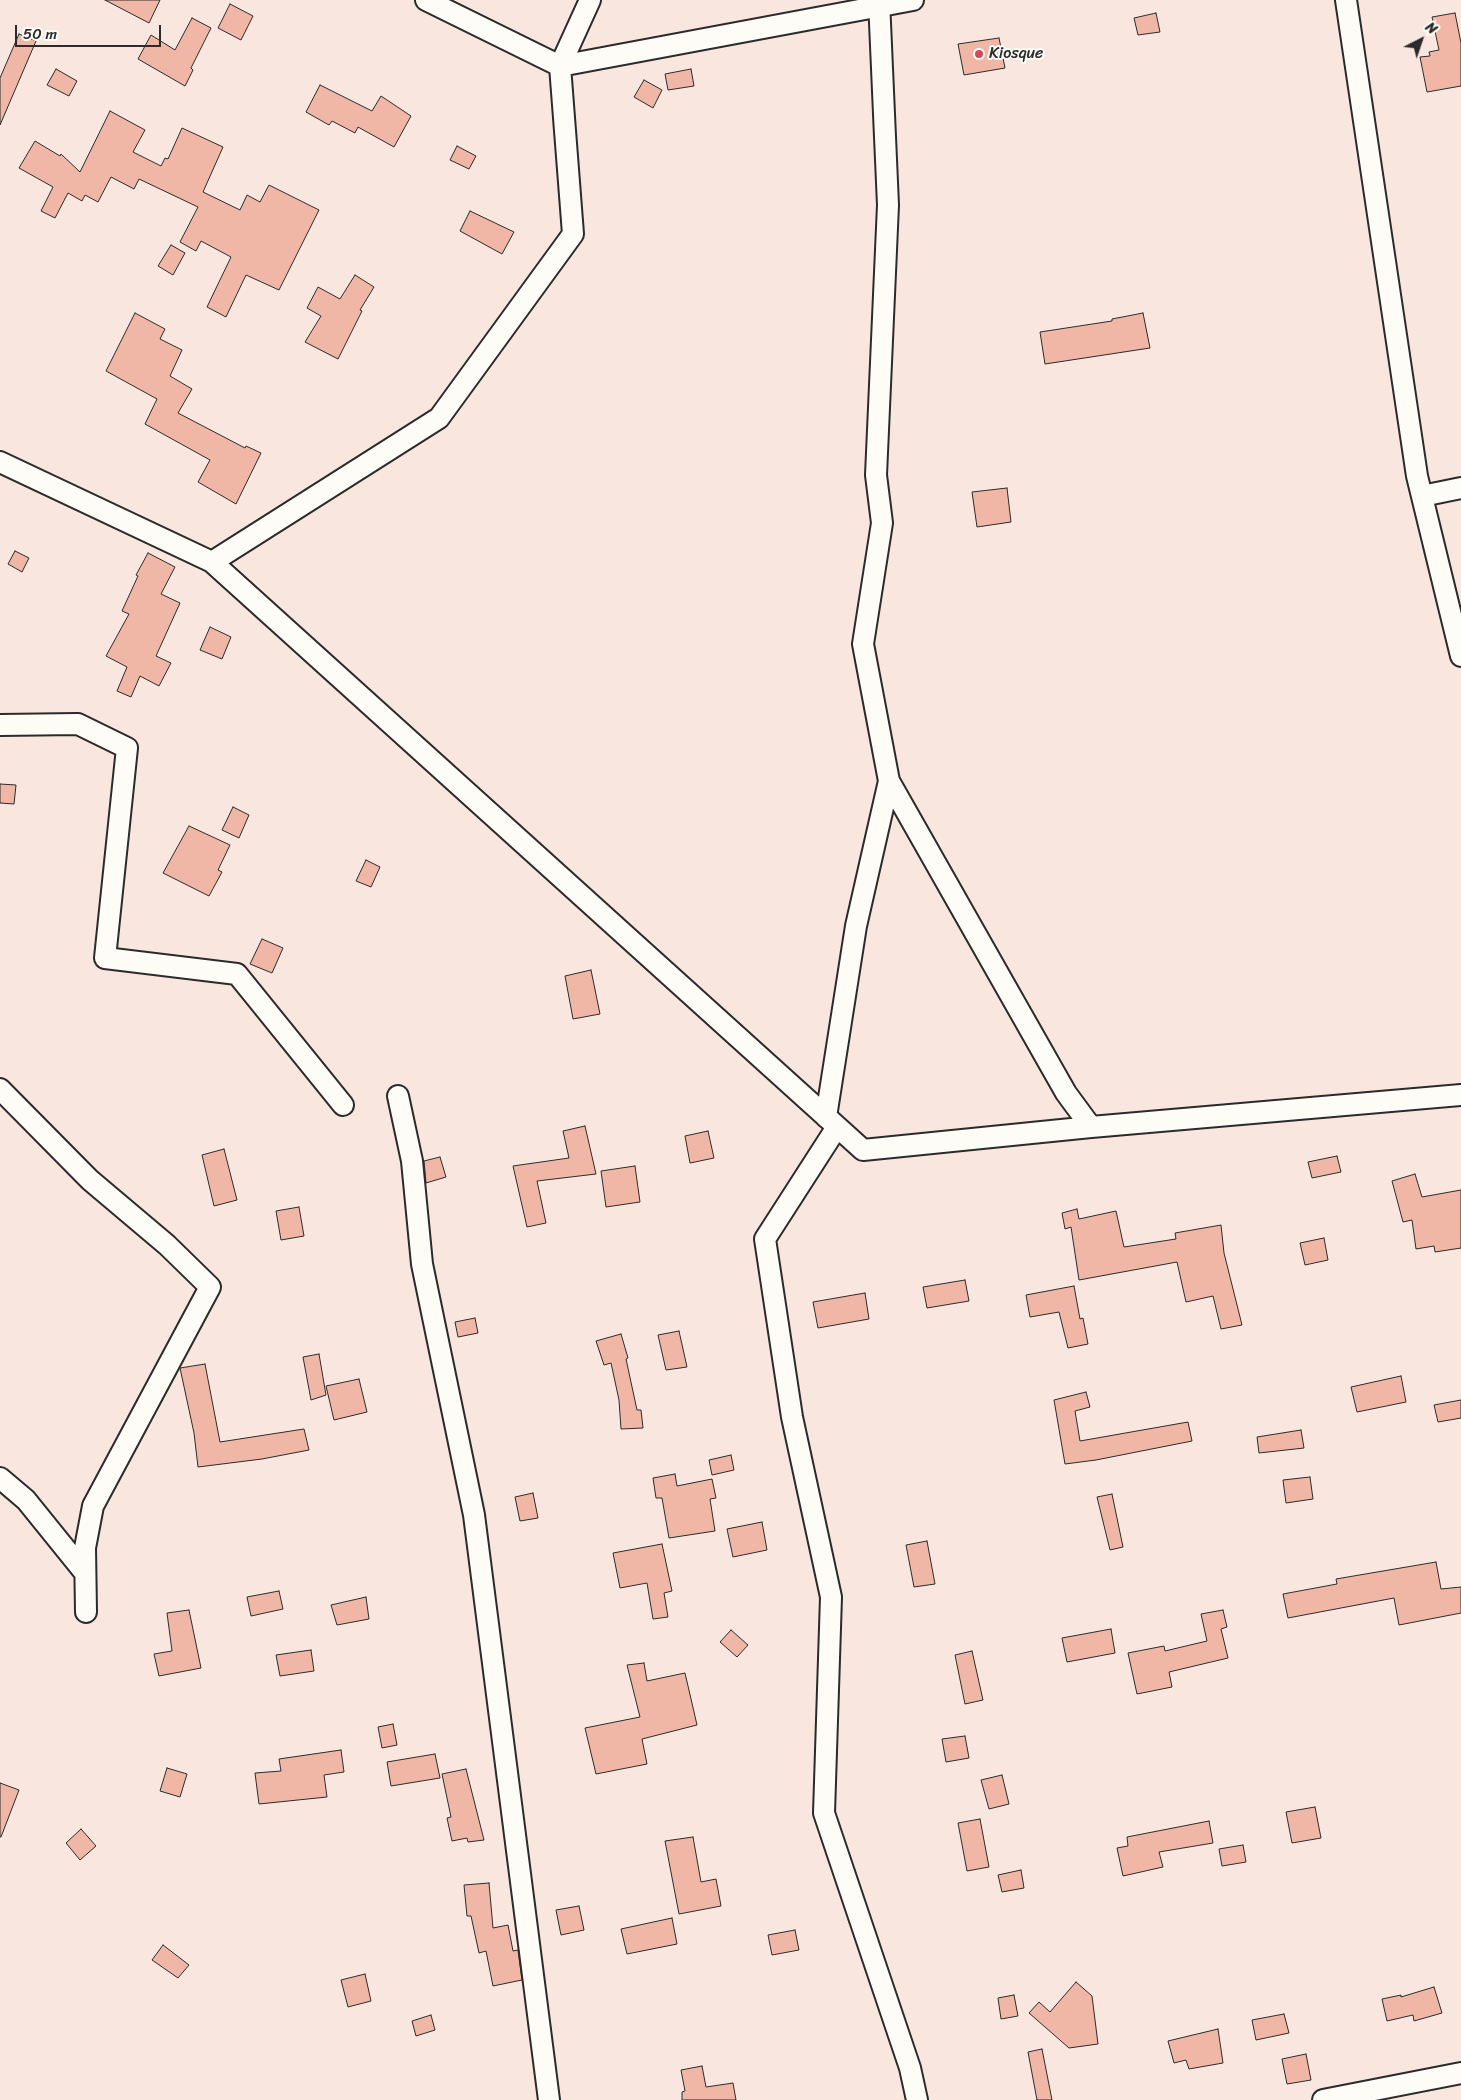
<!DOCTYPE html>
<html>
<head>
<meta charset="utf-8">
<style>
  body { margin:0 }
  #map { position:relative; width:1461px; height:2100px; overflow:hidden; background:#f9e7df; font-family:Sriracha,sans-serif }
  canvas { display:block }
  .north { position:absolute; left:1396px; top:15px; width:50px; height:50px; -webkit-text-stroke:4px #fdfcf7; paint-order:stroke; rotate:41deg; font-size:14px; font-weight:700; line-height:20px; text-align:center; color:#2b2b2b }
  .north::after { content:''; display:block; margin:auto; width:18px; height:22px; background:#2b2b2b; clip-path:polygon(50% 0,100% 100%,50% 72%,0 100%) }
  .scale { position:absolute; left:15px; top:25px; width:146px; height:22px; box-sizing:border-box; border:2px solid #2b2b2b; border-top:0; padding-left:6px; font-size:15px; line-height:18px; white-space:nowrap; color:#2b2b2b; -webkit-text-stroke:4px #fdfcf7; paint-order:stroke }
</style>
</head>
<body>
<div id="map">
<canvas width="1461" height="2100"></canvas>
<div class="north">N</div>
<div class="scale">50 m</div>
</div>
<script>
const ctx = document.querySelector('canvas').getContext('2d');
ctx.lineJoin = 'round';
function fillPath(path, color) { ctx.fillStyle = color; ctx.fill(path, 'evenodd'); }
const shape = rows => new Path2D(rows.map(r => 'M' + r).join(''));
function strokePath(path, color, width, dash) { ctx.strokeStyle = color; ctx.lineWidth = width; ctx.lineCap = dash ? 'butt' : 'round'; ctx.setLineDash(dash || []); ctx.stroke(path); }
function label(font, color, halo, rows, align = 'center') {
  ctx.font = font + ' Sriracha,sans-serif'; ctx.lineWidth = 4; ctx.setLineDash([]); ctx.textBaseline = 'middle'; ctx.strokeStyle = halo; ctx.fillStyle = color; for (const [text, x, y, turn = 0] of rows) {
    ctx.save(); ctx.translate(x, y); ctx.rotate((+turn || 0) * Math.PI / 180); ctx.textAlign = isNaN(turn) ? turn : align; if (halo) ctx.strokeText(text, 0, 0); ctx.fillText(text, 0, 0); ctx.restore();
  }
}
const building = shape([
  [105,0,160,0,149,23,105,0],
  [230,4,253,16,241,40,218,28,230,4],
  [1156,13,1160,32,1138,35,1134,18,1156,13],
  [1455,13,1461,43,1461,86,1427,92,1420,57,1430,56,1429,52,1439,50,1432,17,1455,13],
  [192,18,211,28,191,68,193,70,185,86,138,59,151,35,175,50,192,18],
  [19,34,36,41,0,125,0,78,19,34],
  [999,38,1005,68,964,75,958,44,999,38],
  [56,69,77,81,69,96,47,85,56,69],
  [691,69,694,86,668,90,665,74,691,69],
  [644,80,662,90,653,108,634,97,644,80],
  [320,85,372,111,381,96,411,116,394,147,358,127,355,133,332,121,329,125,306,112,320,85],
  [110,111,145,130,133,152,161,166,165,158,168,159,182,128,223,147,203,192,240,210,247,195,260,202,269,185,319,210,279,290,246,275,226,317,207,307,231,257,201,241,196,251,180,242,198,207,139,179,134,189,111,177,98,202,85,195,82,201,68,193,55,218,41,211,53,187,19,168,35,141,60,156,61,154,80,172,110,111],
  [457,146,476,156,469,169,450,160,457,146],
  [470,211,514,232,502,254,460,231,470,211],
  [171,245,185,253,173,275,158,266,171,245],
  [355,275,374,287,360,310,362,311,338,359,305,342,321,316,307,308,318,287,340,299,355,275],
  [135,313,165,329,160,339,182,350,170,376,192,389,178,413,245,448,246,446,261,453,236,504,198,482,210,460,145,424,157,399,106,371,135,313],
  [1143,313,1150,348,1045,364,1040,332,1112,321,1112,319,1143,313],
  [1007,488,1011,522,977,527,972,492,1007,488],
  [15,551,29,558,22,572,8,564,15,551],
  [148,553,175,567,161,594,180,603,156,656,171,663,159,686,140,676,131,697,117,691,127,667,106,656,129,614,122,611,138,576,136,575,148,553],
  [210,627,231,637,222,659,200,650,210,627],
  [0,784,16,785,14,804,0,803,0,784],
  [233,807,249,815,239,838,222,830,233,807],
  [189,826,230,845,218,870,222,872,209,896,163,873,189,826],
  [366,860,380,867,371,887,356,881,366,860],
  [262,939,283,948,272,973,250,964,262,939],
  [591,970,600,1014,573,1019,565,976,591,970],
  [585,1126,596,1174,537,1181,546,1223,527,1227,513,1166,569,1158,563,1131,585,1126],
  [708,1131,714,1158,690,1163,685,1136,708,1131],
  [224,1149,237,1200,214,1206,202,1155,224,1149],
  [1337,1156,1341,1172,1312,1178,1308,1162,1337,1156],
  [440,1157,446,1177,426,1183,424,1161,440,1157],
  [635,1166,640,1202,606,1207,601,1171,635,1166],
  [1415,1174,1422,1197,1461,1190,1461,1248,1435,1252,1434,1246,1416,1249,1412,1220,1403,1222,1392,1181,1415,1174],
  [299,1207,304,1236,281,1240,276,1211,299,1207],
  [1077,1209,1079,1219,1116,1211,1124,1247,1176,1239,1175,1233,1221,1225,1224,1253,1242,1325,1221,1329,1213,1296,1186,1302,1177,1262,1079,1280,1071,1227,1065,1229,1062,1213,1077,1209],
  [1324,1238,1328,1260,1305,1265,1300,1243,1324,1238],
  [965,1280,969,1301,927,1308,923,1287,965,1280],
  [1074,1286,1080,1319,1083,1318,1088,1344,1068,1348,1059,1312,1030,1317,1026,1295,1074,1286],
  [865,1293,869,1319,818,1328,813,1302,865,1293],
  [475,1318,478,1333,458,1337,455,1322,475,1318],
  [679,1331,687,1367,666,1370,658,1335,679,1331],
  [621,1334,628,1358,626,1359,637,1410,641,1410,643,1428,621,1429,619,1400,611,1363,604,1365,596,1341,621,1334],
  [319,1354,326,1395,311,1400,303,1357,319,1354],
  [205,1364,220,1442,304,1429,309,1450,262,1459,198,1467,194,1433,180,1368,205,1364],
  [1401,1376,1406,1402,1357,1412,1351,1387,1401,1376],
  [359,1379,367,1412,334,1420,326,1386,359,1379],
  [1086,1392,1090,1407,1075,1411,1080,1441,1188,1422,1192,1441,1096,1460,1065,1464,1054,1400,1086,1392],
  [1461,1400,1461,1418,1438,1422,1434,1405,1461,1400],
  [1301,1430,1304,1448,1259,1453,1257,1437,1301,1430],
  [731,1455,734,1470,712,1475,709,1460,731,1455],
  [675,1474,677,1486,712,1479,716,1498,710,1499,715,1531,669,1538,662,1498,656,1498,653,1478,675,1474],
  [1310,1477,1313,1499,1286,1503,1283,1480,1310,1477],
  [533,1493,538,1518,520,1521,515,1497,533,1493],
  [1112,1494,1123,1547,1110,1550,1097,1497,1112,1494],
  [762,1522,767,1550,733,1557,727,1529,762,1522],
  [927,1541,935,1584,914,1587,906,1545,927,1541],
  [662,1544,672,1591,664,1593,668,1617,653,1619,647,1583,620,1588,613,1553,662,1544],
  [1436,1562,1441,1589,1461,1587,1461,1613,1399,1625,1394,1598,1288,1618,1283,1594,1337,1584,1336,1579,1436,1562],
  [279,1591,283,1609,251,1616,247,1597,279,1591],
  [366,1597,369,1619,337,1625,331,1605,366,1597],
  [189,1610,201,1668,159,1676,154,1654,172,1651,167,1613,189,1610],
  [1223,1610,1227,1627,1221,1629,1228,1658,1169,1672,1172,1687,1137,1694,1128,1653,1164,1646,1165,1651,1207,1641,1201,1614,1223,1610],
  [1111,1629,1115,1653,1067,1662,1062,1638,1111,1629],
  [731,1630,748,1645,737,1657,720,1642,731,1630],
  [311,1650,314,1671,280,1676,276,1655,311,1650],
  [972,1651,983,1700,965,1704,955,1655,972,1651],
  [644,1663,647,1681,685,1673,697,1725,642,1739,647,1764,596,1774,585,1728,640,1717,627,1665,644,1663],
  [393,1724,397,1745,382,1748,378,1727,393,1724],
  [965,1736,969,1758,946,1762,942,1739,965,1736],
  [341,1750,344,1772,324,1775,327,1797,259,1804,255,1773,281,1771,279,1759,341,1750],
  [435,1754,440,1778,391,1786,387,1762,435,1754],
  [167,1768,187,1774,180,1797,160,1791,167,1768],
  [466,1769,484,1840,468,1842,467,1838,452,1841,447,1818,451,1817,442,1774,466,1769],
  [1002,1775,1009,1804,989,1809,981,1780,1002,1775],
  [0,1783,19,1790,1,1837,0,1837,0,1783],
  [1315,1807,1321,1838,1292,1843,1286,1812,1315,1807],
  [980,1819,989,1867,967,1871,958,1823,980,1819],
  [1209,1821,1213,1843,1159,1852,1163,1867,1123,1876,1117,1848,1128,1846,1127,1837,1209,1821],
  [81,1829,96,1846,80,1860,66,1843,81,1829],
  [693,1837,701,1882,716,1879,721,1906,679,1914,665,1841,693,1837],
  [1243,1845,1246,1862,1222,1866,1219,1849,1243,1845],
  [1021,1870,1024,1888,1002,1892,998,1875,1021,1870],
  [489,1883,493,1928,508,1925,513,1951,518,1950,522,1980,493,1986,486,1951,479,1953,471,1916,467,1916,464,1885,489,1883],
  [579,1906,584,1930,561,1935,556,1910,579,1906],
  [672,1918,677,1944,627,1954,621,1929,672,1918],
  [795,1930,799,1950,772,1955,768,1935,795,1930],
  [163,1945,189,1965,178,1978,152,1960,163,1945],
  [365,1974,371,2001,348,2007,341,1980,365,1974],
  [1076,1982,1092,1996,1098,2044,1069,2048,1029,2013,1039,2002,1050,2012,1076,1982],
  [1434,1987,1442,2013,1414,2021,1413,2015,1387,2021,1382,1999,1401,1995,1401,1997,1434,1987],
  [1014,1995,1018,2016,1001,2019,998,1998,1014,1995],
  [1284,2014,1289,2033,1256,2040,1252,2020,1284,2014],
  [431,2015,435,2030,416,2036,412,2021,431,2015],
  [1218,2029,1223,2063,1189,2069,1186,2060,1174,2063,1168,2041,1218,2029],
  [1042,2049,1052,2100,1037,2100,1028,2052,1042,2049],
  [1306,2054,1311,2080,1287,2084,1282,2059,1306,2054],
  [702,2066,706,2087,733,2083,736,2100,682,2100,682,2092,685,2091,681,2070,702,2066]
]);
const minor = shape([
  [426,0,560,66,913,0],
  [879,0,888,205,876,475,882,523,863,644,889,781,1066,1093,1091,1127],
  [1346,0,1417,476,1461,656],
  [0,462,212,562,863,1150,1091,1127,1461,1095],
  [1422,496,1461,488],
  [212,562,439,418,573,234,560,66,590,0],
  [0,725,78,724,127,748,105,958,237,974,343,1105],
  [0,1089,90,1180,167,1245,210,1287,93,1506,85,1548,86,1612],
  [398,1096,412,1161,422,1264,474,1515,549,2100],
  [826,1117,856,926,889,781],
  [837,1127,765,1239,792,1417,831,1597,824,1813,910,2068,917,2100],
  [0,1478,26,1500,85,1573],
  [1323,2100,1461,2073]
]);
const markers = [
  [979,54,5,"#d1495b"]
];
const poiNames = [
  ["Kiosque",989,54]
];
fillPath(building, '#f0b7a7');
strokePath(building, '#2b2b2b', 1);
strokePath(minor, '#2b2b2b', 24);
strokePath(minor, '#fdfcf7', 20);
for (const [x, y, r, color] of markers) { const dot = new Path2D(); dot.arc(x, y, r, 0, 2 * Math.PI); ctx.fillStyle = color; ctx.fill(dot); strokePath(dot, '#fdfcf7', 2); }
label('16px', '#2b2b2b', '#fdfcf7', poiNames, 'left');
</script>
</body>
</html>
